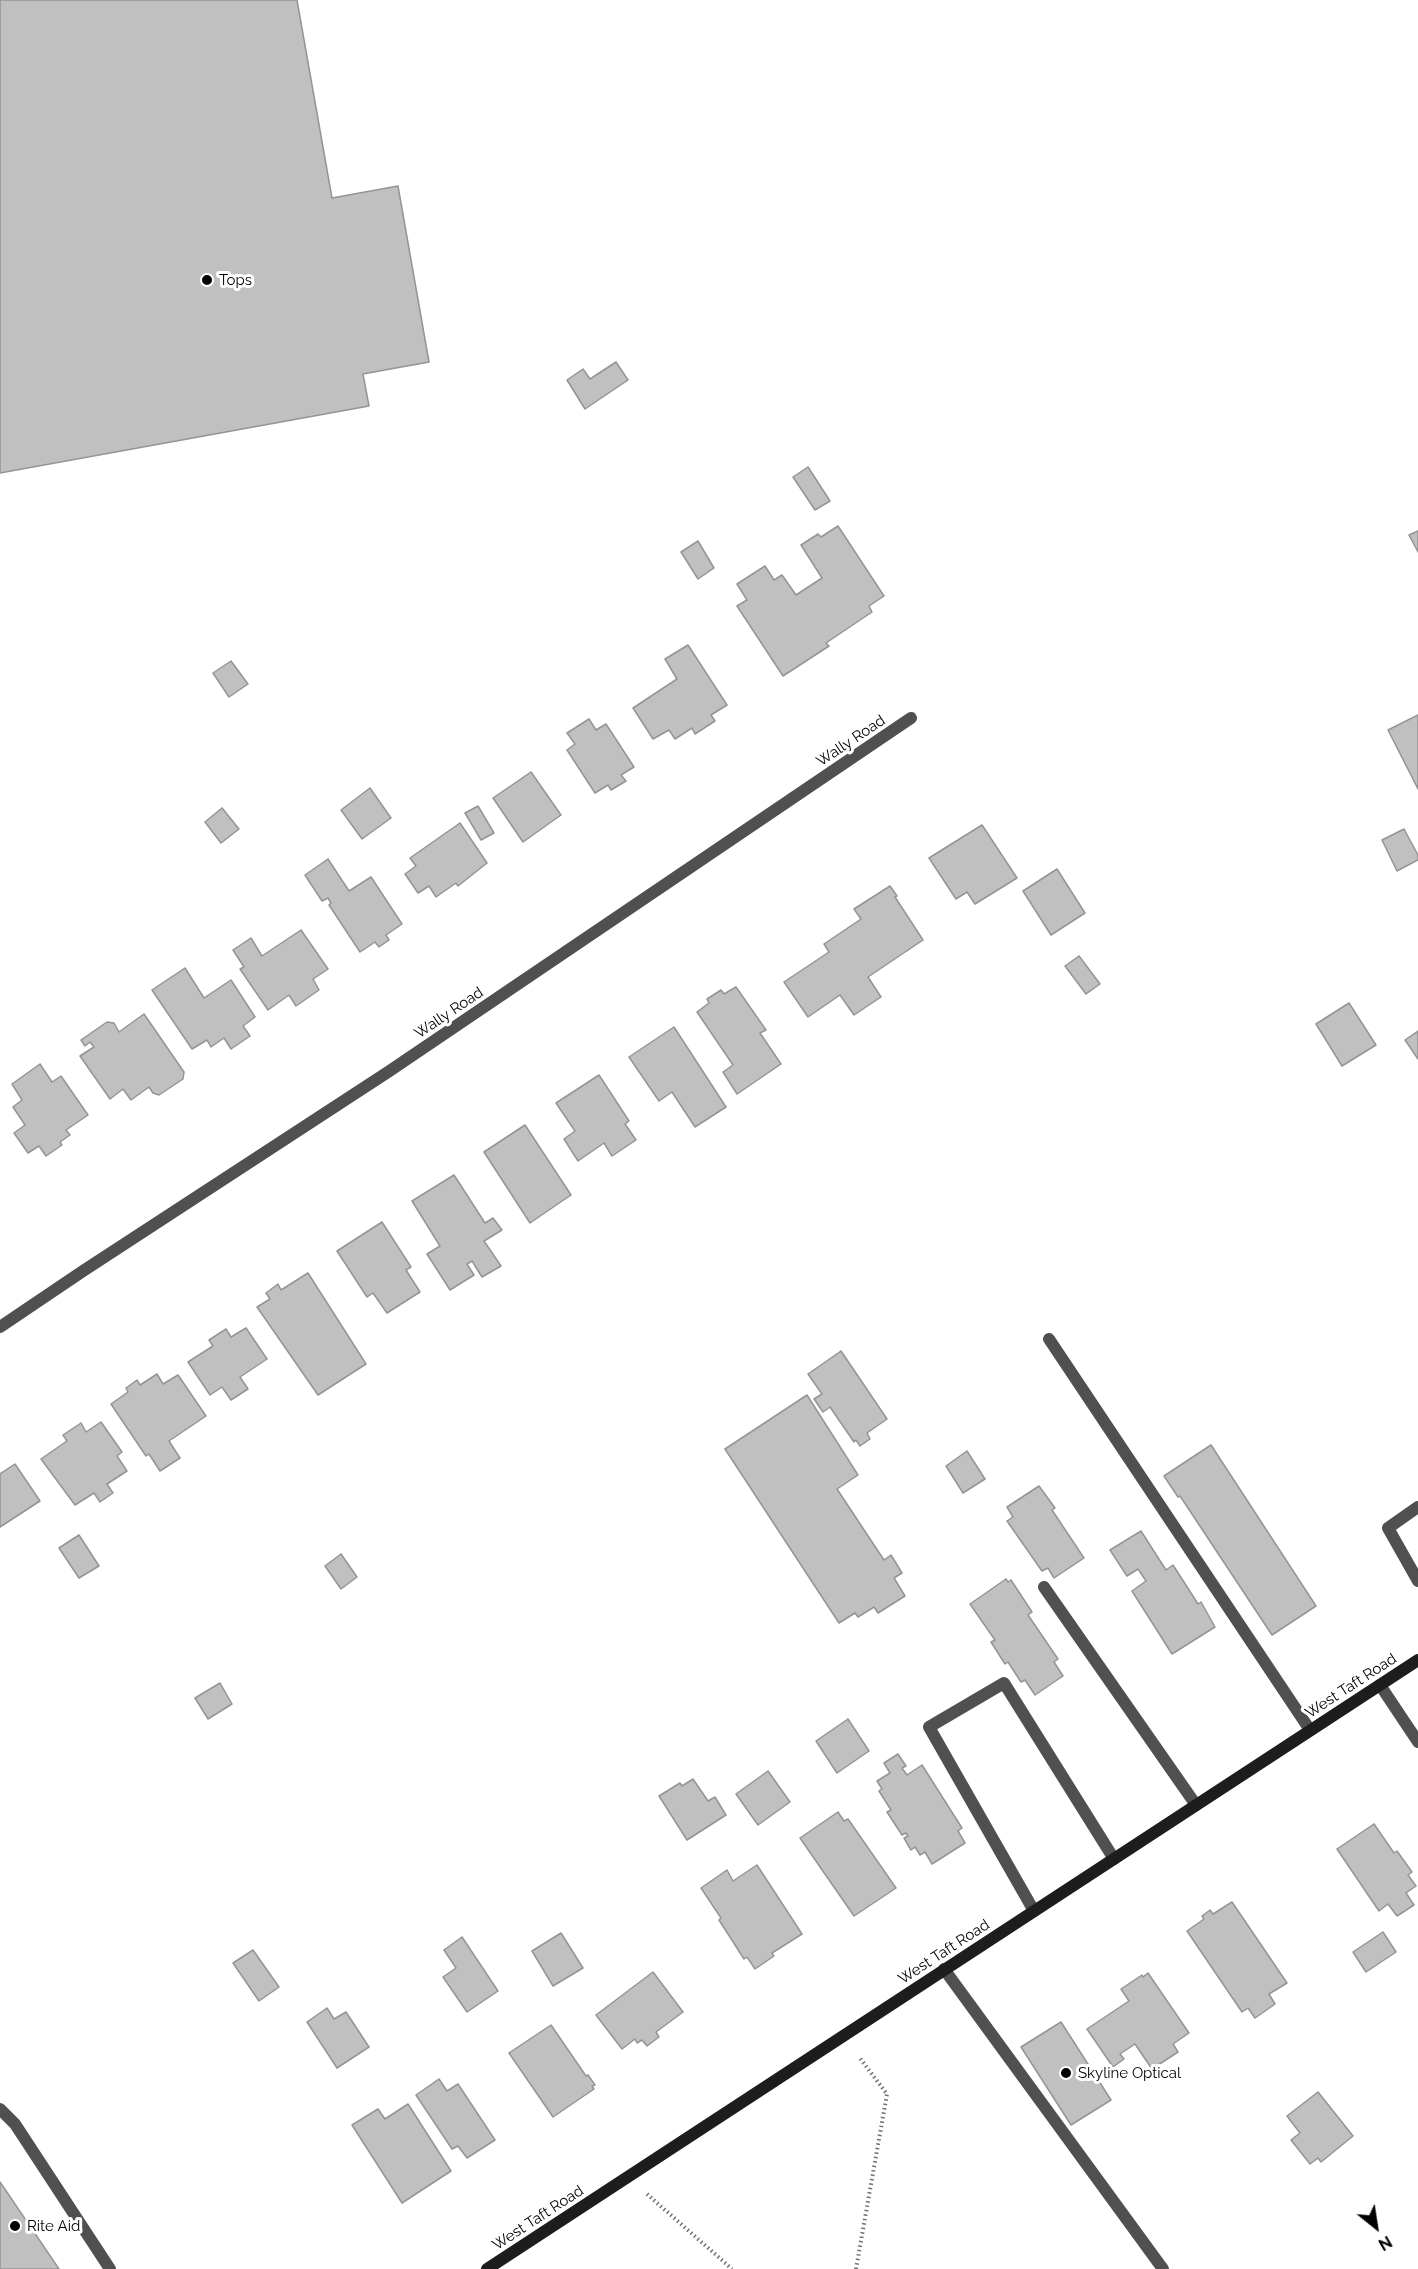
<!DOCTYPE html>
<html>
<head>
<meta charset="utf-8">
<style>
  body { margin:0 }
  #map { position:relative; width:1418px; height:2269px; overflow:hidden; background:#fff; font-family:Raleway,sans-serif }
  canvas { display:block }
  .north { position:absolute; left:1346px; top:2197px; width:60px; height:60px; -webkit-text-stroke:4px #fff; paint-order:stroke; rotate:150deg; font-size:16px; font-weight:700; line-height:24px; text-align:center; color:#000 }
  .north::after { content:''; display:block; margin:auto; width:21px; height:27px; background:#000; clip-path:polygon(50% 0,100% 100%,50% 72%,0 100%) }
</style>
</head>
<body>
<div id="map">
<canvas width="1418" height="2269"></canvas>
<div class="north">N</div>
</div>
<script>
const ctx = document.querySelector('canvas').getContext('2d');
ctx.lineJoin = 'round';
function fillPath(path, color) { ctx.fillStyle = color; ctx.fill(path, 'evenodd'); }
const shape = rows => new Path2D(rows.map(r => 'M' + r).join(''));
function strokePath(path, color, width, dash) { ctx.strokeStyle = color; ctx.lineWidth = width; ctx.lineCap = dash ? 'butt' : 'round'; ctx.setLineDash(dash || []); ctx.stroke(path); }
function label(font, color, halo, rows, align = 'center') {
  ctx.font = font + ' Raleway,sans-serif'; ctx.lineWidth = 6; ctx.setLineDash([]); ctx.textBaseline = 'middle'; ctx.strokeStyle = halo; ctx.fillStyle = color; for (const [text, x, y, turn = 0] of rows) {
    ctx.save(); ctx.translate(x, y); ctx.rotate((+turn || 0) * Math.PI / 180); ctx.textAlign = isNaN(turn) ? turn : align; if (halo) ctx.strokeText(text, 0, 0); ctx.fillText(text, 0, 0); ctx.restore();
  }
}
const building = shape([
  [0,0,297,0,332,198,398,186,429,362,363,374,369,406,0,473,0,0],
  [616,362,628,380,585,409,567,380,583,369,590,379,616,362],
  [808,467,830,501,815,510,793,477,808,467],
  [838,526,884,596,869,606,872,612,826,643,829,646,783,676,737,606,747,600,737,584,765,566,774,580,782,575,796,595,822,578,801,545,818,534,821,537,838,526],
  [1418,531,1418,552,1409,535,1418,531],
  [698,541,714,568,698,579,681,552,698,541],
  [688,645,727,705,711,715,715,721,695,734,692,728,675,739,669,730,653,739,633,708,677,679,665,659,688,645],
  [231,661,248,684,229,697,213,673,231,661],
  [1418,715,1418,789,1388,730,1418,715],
  [589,719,596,730,606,724,634,767,621,775,626,781,611,790,608,785,595,793,567,750,575,744,567,733,589,719],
  [531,772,561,815,523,842,493,798,531,772],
  [370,788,391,818,362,839,341,810,370,788],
  [478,806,494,833,481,840,465,813,478,806],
  [222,808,239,829,221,843,205,822,222,808],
  [460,823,487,863,458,886,456,883,436,897,429,886,418,893,405,874,416,866,410,858,460,823],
  [982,825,1017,878,975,904,967,892,956,899,929,858,982,825],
  [1404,829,1418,855,1418,860,1397,871,1382,840,1404,829],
  [328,859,349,891,371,877,402,924,386,935,389,940,379,947,375,942,360,952,329,905,331,903,328,898,322,901,305,875,328,859],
  [1057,869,1085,913,1051,935,1023,891,1057,869],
  [890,886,897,896,895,897,923,940,868,977,881,997,854,1015,840,995,808,1017,784,982,829,952,824,944,861,919,854,909,890,886],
  [301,930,328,969,313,979,319,990,296,1006,289,995,268,1010,240,969,244,967,233,950,251,938,262,956,301,930],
  [1079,956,1100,984,1086,994,1065,966,1079,956],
  [185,968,204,998,231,980,255,1017,243,1026,250,1036,231,1049,224,1038,211,1047,207,1040,192,1049,152,990,185,968],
  [736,987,766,1030,760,1033,781,1064,737,1094,723,1072,733,1065,697,1012,709,1003,707,999,721,990,724,994,736,987],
  [1349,1003,1376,1045,1342,1066,1316,1024,1349,1003],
  [144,1014,184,1072,183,1079,159,1095,153,1093,149,1087,131,1100,123,1089,110,1099,80,1056,94,1047,90,1042,85,1046,81,1040,107,1022,114,1023,119,1032,144,1014],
  [674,1027,726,1107,695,1127,672,1092,659,1101,629,1057,674,1027],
  [1418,1031,1418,1059,1405,1040,1418,1031],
  [40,1064,52,1082,61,1076,88,1115,66,1130,70,1135,60,1142,62,1145,46,1156,39,1146,28,1153,14,1133,25,1125,13,1107,22,1100,12,1084,40,1064],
  [599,1075,629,1121,625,1124,636,1140,612,1156,604,1143,578,1161,564,1139,575,1131,556,1103,599,1075],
  [525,1125,571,1195,530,1223,484,1152,525,1125],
  [454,1175,485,1223,493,1218,502,1230,484,1241,501,1266,482,1277,472,1261,467,1264,474,1275,450,1290,427,1254,440,1246,412,1201,454,1175],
  [382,1222,411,1267,406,1270,420,1292,387,1313,373,1293,367,1297,337,1251,382,1222],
  [308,1273,366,1364,318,1395,257,1307,270,1299,266,1293,278,1284,281,1290,308,1273],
  [246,1328,267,1359,240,1377,248,1389,231,1400,222,1387,210,1395,188,1362,213,1346,209,1340,226,1329,231,1337,246,1328],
  [841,1351,887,1419,867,1433,870,1439,860,1446,856,1440,854,1442,830,1407,823,1412,814,1399,822,1394,808,1374,841,1351],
  [157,1374,163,1384,178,1375,206,1416,169,1441,180,1458,160,1471,149,1454,146,1456,111,1404,128,1392,126,1388,137,1380,140,1385,157,1374],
  [807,1395,858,1475,837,1489,884,1560,891,1555,902,1573,894,1578,905,1596,878,1613,874,1607,858,1617,855,1613,839,1623,725,1449,807,1395],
  [101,1422,122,1452,117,1456,127,1471,107,1484,113,1493,100,1502,94,1493,75,1505,41,1459,67,1441,63,1435,81,1423,86,1432,101,1422],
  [1211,1445,1316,1606,1272,1635,1180,1496,1178,1497,1164,1476,1211,1445],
  [967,1451,985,1479,963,1493,946,1466,967,1451],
  [15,1464,40,1501,0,1527,0,1474,15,1464],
  [1039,1486,1055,1508,1052,1510,1084,1558,1054,1578,1048,1568,1042,1571,1007,1521,1013,1517,1007,1507,1039,1486],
  [1141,1531,1166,1570,1173,1565,1198,1604,1201,1602,1215,1627,1172,1654,1132,1591,1146,1581,1138,1569,1127,1576,1110,1550,1141,1531],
  [79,1535,99,1566,79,1578,59,1548,79,1535],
  [341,1554,357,1577,341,1589,325,1566,341,1554],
  [1006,1579,1008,1582,1011,1580,1032,1612,1028,1615,1058,1659,1054,1662,1063,1676,1035,1695,1025,1680,1021,1682,1008,1662,1005,1664,991,1642,995,1640,970,1604,1006,1579],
  [220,1683,232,1704,208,1719,195,1698,220,1683],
  [848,1719,869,1751,837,1773,816,1741,848,1719],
  [898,1754,906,1766,902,1768,907,1775,922,1765,962,1828,958,1831,965,1843,932,1864,925,1852,920,1855,915,1847,911,1850,904,1838,908,1836,906,1833,902,1835,887,1812,891,1810,879,1791,882,1789,877,1781,890,1773,884,1763,898,1754],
  [768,1771,790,1802,758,1825,736,1794,768,1771],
  [693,1779,708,1801,715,1797,726,1815,687,1840,659,1796,680,1783,682,1786,693,1779],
  [838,1812,844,1821,848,1819,896,1888,854,1916,800,1838,838,1812],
  [1374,1824,1394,1853,1397,1851,1412,1872,1408,1875,1416,1886,1406,1893,1414,1905,1397,1916,1388,1904,1379,1911,1337,1849,1374,1824],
  [757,1865,802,1934,772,1953,774,1956,755,1969,747,1957,744,1959,719,1920,721,1918,701,1888,727,1870,733,1881,757,1865],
  [1232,1902,1287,1983,1269,1994,1275,2004,1255,2018,1248,2008,1242,2012,1187,1931,1204,1919,1202,1916,1210,1910,1213,1914,1232,1902],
  [1383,1932,1396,1952,1366,1972,1353,1952,1383,1932],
  [561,1933,583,1968,553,1986,532,1951,561,1933],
  [462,1937,498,1991,467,2012,443,1977,456,1968,444,1950,462,1937],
  [253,1950,279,1987,259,2001,233,1963,253,1950],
  [653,1972,683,2012,656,2032,659,2037,647,2046,642,2040,637,2043,635,2039,622,2049,596,2015,653,1972],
  [1148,1973,1189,2033,1173,2044,1178,2052,1152,2069,1135,2044,1120,2054,1124,2059,1113,2067,1087,2029,1129,2001,1121,1989,1142,1975,1143,1977,1148,1973],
  [327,2008,334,2019,346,2012,369,2047,337,2068,307,2022,327,2008],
  [1061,2022,1111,2100,1071,2125,1021,2047,1061,2022],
  [551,2025,586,2076,588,2075,595,2085,592,2086,594,2089,553,2117,509,2053,551,2025],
  [439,2079,447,2091,458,2084,495,2140,467,2158,458,2146,452,2149,416,2095,439,2079],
  [1318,2092,1353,2136,1321,2162,1318,2158,1310,2164,1291,2140,1300,2133,1287,2116,1318,2092],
  [408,2104,451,2171,402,2203,352,2125,378,2109,385,2119,408,2104],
  [0,2182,59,2269,0,2269,0,2182]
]);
const path = shape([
  [647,2194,732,2269],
  [856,2269,887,2094,859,2057]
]);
const lane = shape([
  [1049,1339,1310,1730],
  [1418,1507,1388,1528,1418,1581],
  [1044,1587,1196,1805],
  [1034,1911,929,1727,1004,1683,1114,1859],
  [944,1969,1163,2269],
  [0,2109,15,2124,110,2269]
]);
const street = shape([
  [0,1327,83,1271,388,1072,911,718],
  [1380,1685,1418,1742]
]);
const secondary = shape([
  [487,2269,1418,1660]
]);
const markers = [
  [207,280,6,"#000"],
  [1066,2073,6,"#000"],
  [15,2226,6,"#000"]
];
const poiNames = [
  ["Tops",219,280],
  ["Skyline Optical",1078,2073],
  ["Rite Aid",27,2226]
];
const streetNames = [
  ["Wally Road",851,741,-34],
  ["Wally Road",449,1013,-34],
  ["West Taft Road",1351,1686,-33],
  ["West Taft Road",944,1952,-33],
  ["West Taft Road",538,2218,-33]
];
fillPath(building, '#c0c0c0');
strokePath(building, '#949494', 1.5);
strokePath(path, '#727272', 4, [1.5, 3]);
strokePath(lane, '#505050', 12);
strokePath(street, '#505050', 12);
strokePath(secondary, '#1d1d1d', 12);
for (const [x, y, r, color] of markers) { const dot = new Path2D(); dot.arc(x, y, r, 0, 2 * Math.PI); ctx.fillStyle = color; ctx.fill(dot); strokePath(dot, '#fff', 2); }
label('15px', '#000', '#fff', poiNames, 'left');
label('15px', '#000', '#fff', streetNames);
</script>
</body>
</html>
